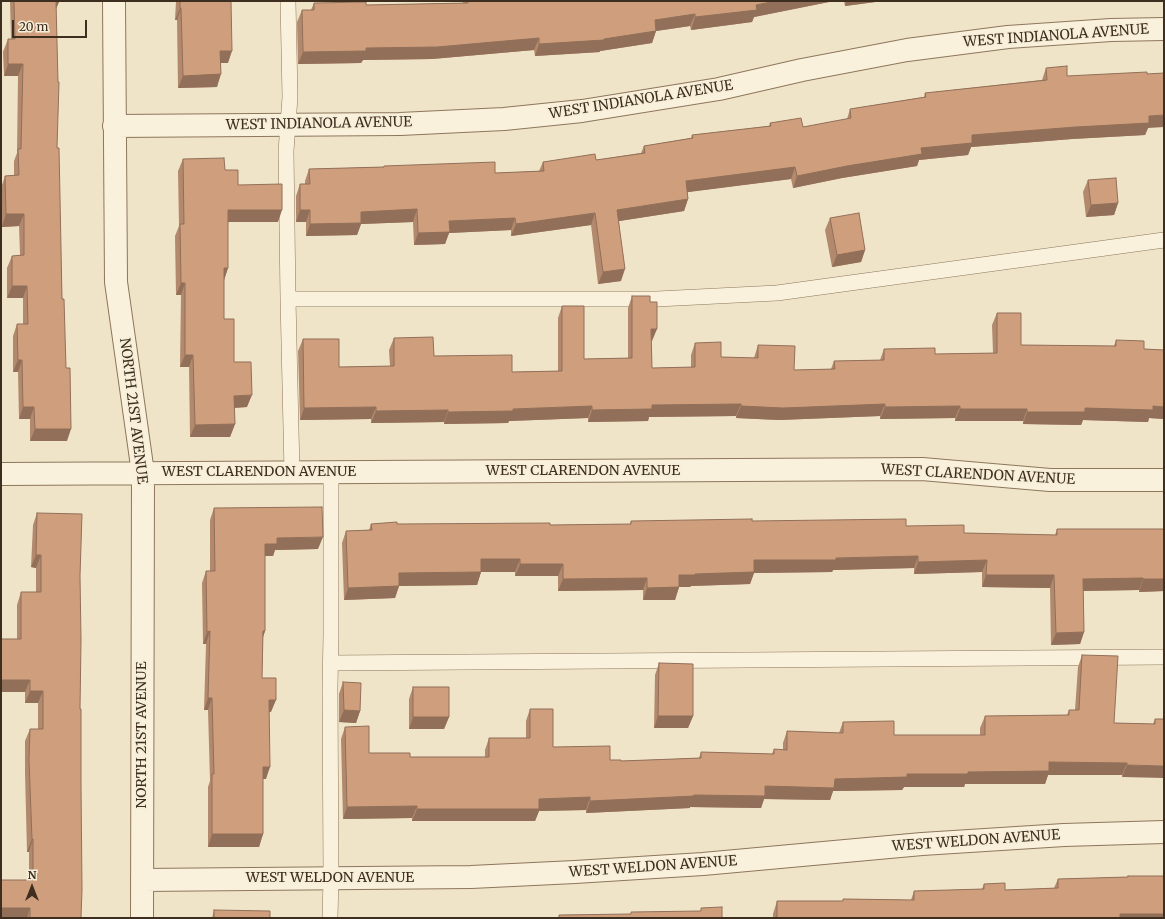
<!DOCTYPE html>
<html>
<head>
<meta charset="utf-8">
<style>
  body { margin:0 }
  #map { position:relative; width:1165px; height:919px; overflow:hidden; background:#f0e4c8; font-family:Merriweather,serif }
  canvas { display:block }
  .frame { position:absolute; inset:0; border:2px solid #3d2e20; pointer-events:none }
  .north { position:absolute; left:12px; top:867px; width:40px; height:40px; -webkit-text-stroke:3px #f7eed8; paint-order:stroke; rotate:0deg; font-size:11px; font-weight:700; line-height:16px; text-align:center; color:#3d2e20 }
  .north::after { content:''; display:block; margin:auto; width:14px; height:18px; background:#3d2e20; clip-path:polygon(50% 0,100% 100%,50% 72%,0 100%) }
  .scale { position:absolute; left:12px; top:20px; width:75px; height:18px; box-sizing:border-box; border:2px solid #3d2e20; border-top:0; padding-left:5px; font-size:12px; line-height:14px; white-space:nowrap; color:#3d2e20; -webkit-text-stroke:3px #f7eed8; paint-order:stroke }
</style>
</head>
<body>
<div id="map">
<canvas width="1165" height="919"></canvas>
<div class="frame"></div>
<div class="north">N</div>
<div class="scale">20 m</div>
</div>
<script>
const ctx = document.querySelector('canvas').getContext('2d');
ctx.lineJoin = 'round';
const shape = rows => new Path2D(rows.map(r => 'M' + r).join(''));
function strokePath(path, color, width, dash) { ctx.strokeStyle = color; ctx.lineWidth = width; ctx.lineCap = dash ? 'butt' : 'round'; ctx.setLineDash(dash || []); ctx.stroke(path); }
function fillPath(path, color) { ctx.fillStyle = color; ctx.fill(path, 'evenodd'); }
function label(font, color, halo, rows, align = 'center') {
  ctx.font = font + ' Merriweather,serif'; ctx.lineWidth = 3.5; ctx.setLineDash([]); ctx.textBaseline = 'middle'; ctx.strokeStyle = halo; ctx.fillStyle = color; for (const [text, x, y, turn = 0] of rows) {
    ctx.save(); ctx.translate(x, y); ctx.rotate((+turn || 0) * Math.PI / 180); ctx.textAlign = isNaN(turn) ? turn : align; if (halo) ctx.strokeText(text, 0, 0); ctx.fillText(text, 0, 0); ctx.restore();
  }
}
const lane = shape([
  [288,1,290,97,286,151,288,299,292,472],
  [288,299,657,299,777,293,1164,240],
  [330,663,1164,657],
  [330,918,331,878,330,687,331,635,331,472]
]);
const street = shape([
  [114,1,116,282,143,473,142,918],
  [114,126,400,124,504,119,582,111,719,89,802,70,907,50,1008,37,1111,30,1164,29],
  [1,474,922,469,1050,480,1164,480],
  [142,880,471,877,575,872,703,864,922,844,1064,835,1164,832]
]);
const wall = shape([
  [10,1,59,1,56,8,57,148,67,441,30,441,30,419,19,419,18,372,13,372,13,336,17,324,23,324,23,298,7,298,7,268,12,256,20,255,19,226,2,227,1,192,1,188,5,176,14,175,14,161,17,153,18,76,4,76,3,52,8,39,11,39],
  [176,1,231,1,228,63,221,63,217,87,178,88,177,20,175,20],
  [463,1,834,1,754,17,752,22,691,30,690,26,656,31,652,43,600,51,600,52,535,56,534,50,432,59,363,60,361,63,298,64,297,22,302,10,311,10,314,3,366,5,463,3],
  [844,1,883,1,845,6],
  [1046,68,1067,76,1148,128,1145,135,1072,139,971,147,968,155,919,160,917,166,842,178,793,188,791,179,687,192,688,199,684,211,619,221,621,281,598,284,591,225,511,236,511,230,449,233,445,244,414,245,413,222,361,224,357,235,306,236,306,222,296,222,296,196,300,184,305,184,305,181,309,169,383,167,384,166,495,173,539,171,543,162,596,160,641,153,644,146,691,138,692,135,769,126,770,123,803,127,847,119,850,109,924,97,925,93,1042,80],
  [183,159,225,170,238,185,278,222,228,222,228,268,224,280,224,319,234,362,247,407,234,408,235,424,230,437,190,437,189,367,180,367,181,295,176,295,175,236,179,226,178,171],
  [1088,180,1118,203,1114,215,1086,217,1083,192],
  [830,218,865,250,861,262,832,267,825,230],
  [632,296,652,341,651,341,652,368,691,367,691,355,695,343,721,357,754,358,758,345,794,370,831,369,834,361,880,360,884,349,935,354,993,353,992,325,997,313,1021,345,1114,346,1116,340,1144,349,1164,350,1164,419,1149,418,1148,422,1083,420,1081,425,1023,424,1023,421,955,421,955,418,880,419,880,416,779,420,736,418,736,416,649,417,648,421,588,422,588,418,509,421,508,423,444,424,444,422,371,423,371,419,300,420,298,351,303,339,339,367,390,366,389,350,394,338,434,356,512,372,558,371,558,318,562,306,584,359,628,358,628,308],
  [214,508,318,549,275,550,273,556,265,556,265,631,263,637,262,678,271,712,269,712,266,779,263,779,263,834,259,847,208,847,208,787,210,781,208,710,204,710,206,644,203,644,202,583,206,571,210,571,210,520],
  [37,513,80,576,80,709,81,918,1,918,29,880,29,852,27,852,25,772,25,741,30,729,38,729,38,703,25,703,25,692,1,692,1,639,17,639,17,605,21,592,36,592,36,568,31,567,33,525],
  [631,521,752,521,906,526,964,533,1055,535,1057,529,1164,529,1164,591,1139,592,1139,590,1083,591,1084,632,1080,644,1051,645,1050,588,982,587,982,572,914,574,914,568,833,570,832,572,754,573,750,584,691,586,690,587,679,587,675,600,643,600,643,590,558,591,558,576,515,576,515,572,481,572,477,585,399,586,395,598,344,600,342,543,346,531,369,530,371,524,550,525,630,524],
  [1082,655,1114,723,1153,724,1155,719,1164,719,1122,777,1122,775,1048,775,1045,784,965,784,964,787,904,787,902,790,833,791,830,800,764,799,761,808,690,807,690,808,586,813,586,810,539,811,535,821,412,821,412,818,343,819,341,739,345,727,369,753,410,757,485,757,485,750,489,738,526,738,526,721,530,709,553,747,610,760,621,761,699,758,701,752,772,754,774,749,783,750,783,743,787,731,839,733,843,722,894,735,980,735,980,728,985,716,1067,715,1069,710,1075,710,1078,667],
  [659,663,693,716,688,728,654,728,655,675],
  [343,682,360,711,356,723,339,722,339,694],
  [413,687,449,717,444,729,409,729,409,699],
  [1128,877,1164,918,773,918,773,914,777,901,843,901,843,899,911,900,914,891,982,889,984,884,1005,890,1054,888,1058,879],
  [214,910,270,918,212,918]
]);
const shadedWall = shape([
  [776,1,834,1,754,17,752,22,691,30,695,17],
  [846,1,883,1,845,6],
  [56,2,59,2,54,14],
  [180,8,181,8,177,20,175,20],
  [695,14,690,26,656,31,652,43,600,51,600,52,535,56,539,44,604,39,655,20],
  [539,38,534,50,432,59,363,60,361,63,298,64,303,52],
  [220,51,232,51,228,63,216,63],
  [8,64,23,64,18,76,4,76],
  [221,74,217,87,178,88,183,76],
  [1164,115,1164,127,1148,128,1145,135,1072,139,971,147,968,155,919,160,917,166,842,178,793,188,797,176,921,148,972,135,1149,116],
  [795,167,791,179,681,193,686,181],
  [688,199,684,211,613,222,617,210],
  [1118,203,1114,215,1086,217,1091,205],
  [417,209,413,222,361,224,357,235,306,236,310,224,361,212],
  [228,210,282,210,278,222,224,222],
  [300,210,310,210,306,222,296,222],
  [595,213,591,225,511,236,516,224],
  [6,214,24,214,19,226,2,227],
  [515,218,511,230,449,233,445,244,414,245,418,233,449,221],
  [865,250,861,262,832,267,837,255],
  [224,268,228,268,224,280,219,280],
  [625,269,621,281,598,284,603,272],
  [181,283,185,283,181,295,176,295],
  [12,286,27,286,23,298,7,298],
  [651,329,657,329,652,341,646,341],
  [185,355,193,355,189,367,180,367],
  [18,360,22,360,18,372,13,372],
  [252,395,247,407,230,408,234,396],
  [741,404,736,416,649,417,648,421,588,422,592,410,652,405],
  [885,404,880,416,779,420,736,418,741,406],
  [592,406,588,418,509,421,508,423,444,424,448,412],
  [960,406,955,418,880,419,885,407],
  [1153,406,1164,407,1164,419,1149,418,1148,422,1083,420,1081,425,1023,424,1027,412,1085,408],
  [23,407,34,407,30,419,19,419],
  [376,407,371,419,300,420,304,408],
  [960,409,1027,409,1023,421,955,421],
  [448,410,444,422,371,423,376,411],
  [235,424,230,437,190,437,195,425],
  [35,429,71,429,67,441,30,441],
  [323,537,318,549,275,550,273,556,260,556,265,544,277,538],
  [36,555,41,555,36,568,31,567],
  [918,556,914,568,833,570,832,572,754,573,750,584,691,586,690,587,679,587,675,600,643,600,647,588,679,575,695,574,754,560],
  [481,559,520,559,515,572,477,572],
  [987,560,982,572,914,574,918,562],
  [520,564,563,564,558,576,515,576],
  [481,572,477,585,394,586,399,573],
  [986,575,1054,575,1050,588,982,587],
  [647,578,643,590,558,591,563,579],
  [1143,578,1139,590,1078,591,1083,579],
  [1143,579,1164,579,1164,591,1139,592],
  [399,586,395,598,344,600,348,588],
  [210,631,206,644,203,644,207,632],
  [263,631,265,631,261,643],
  [1084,632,1080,644,1051,645,1056,633],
  [1,680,30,680,25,692,1,692],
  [30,691,43,691,38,703,25,703],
  [208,698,212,698,208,710,204,710],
  [269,700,276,700,271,712,265,712],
  [344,710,360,711,356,723,339,722],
  [658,716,693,716,688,728,654,728],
  [413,717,449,717,444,729,409,729],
  [1049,762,1127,763,1122,775,1048,775,1045,784,965,784,964,787,904,787,902,790,833,791,830,800,764,799,761,808,690,807,690,808,586,813,590,801,694,795,835,779,907,774,968,772],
  [1127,765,1164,766,1164,778,1122,777],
  [263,767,270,767,266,779,259,779],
  [590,797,586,810,539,811,535,821,412,821,417,809,539,799],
  [417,806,412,818,343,819,347,807],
  [212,834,263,834,259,847,208,847],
  [32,839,33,839,29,852,27,852],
  [1,908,30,908,27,918,1,918],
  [1120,914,1164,914,1164,918,1119,918]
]);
const building = shape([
  [14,1,59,1,59,2,56,2,58,82,59,82,57,148,59,148,62,299,64,299,66,368,70,368,71,429,35,429,34,407,23,407,22,360,18,360,17,324,28,324,27,286,12,286,12,256,24,255,24,214,6,214,5,176,19,175,18,149,21,149,23,64,8,64,8,39,15,39,14,1],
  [180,1,231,1,232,51,220,51,221,74,183,76,181,8,180,8,180,1],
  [468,1,776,1,756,5,757,10,695,17,695,14,655,20,656,31,604,39,604,40,539,44,539,38,437,47,366,48,366,51,303,52,302,10,314,10,314,3,366,2,366,5,468,3,468,1],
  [1067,66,1067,76,1147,72,1147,74,1164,73,1164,115,1149,116,1149,123,1076,127,972,135,972,143,921,148,922,154,847,166,797,176,795,167,686,181,688,199,617,210,625,269,603,272,595,213,516,224,515,218,449,221,450,232,418,233,417,209,361,212,361,223,310,224,310,210,300,210,300,184,310,184,309,169,384,167,384,166,495,162,495,173,544,171,543,162,595,154,596,160,645,153,644,146,693,138,692,135,771,126,770,123,801,118,803,127,851,118,850,109,926,97,925,93,1047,80,1046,68,1067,66],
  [224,158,225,170,238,170,238,185,282,184,282,210,228,210,228,268,224,268,224,319,234,319,234,362,251,362,252,395,234,396,235,424,195,425,193,355,185,355,185,283,181,283,180,224,184,224,183,159,224,158],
  [1116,178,1118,203,1091,205,1088,180,1116,178],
  [859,213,865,250,837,255,830,218,859,213],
  [632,296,650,296,650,302,657,302,657,329,651,329,652,368,695,367,695,343,721,342,721,357,758,358,758,345,795,346,794,370,835,369,834,361,884,360,884,349,935,348,935,354,997,353,997,313,1021,313,1021,345,1116,346,1116,340,1144,341,1144,349,1164,350,1164,407,1153,406,1153,410,1085,408,1085,412,1027,412,1027,409,960,409,960,406,885,407,885,404,783,408,741,406,741,404,652,405,652,409,592,410,592,406,513,409,513,411,448,412,448,410,376,411,376,407,304,408,303,339,339,339,339,367,394,366,394,338,433,337,434,356,512,355,512,372,562,371,562,306,584,306,584,359,632,358,632,296],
  [322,507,323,537,277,538,277,544,265,544,265,631,263,631,262,678,276,678,276,700,269,700,270,767,263,767,263,834,212,834,212,774,214,774,212,698,208,698,210,631,207,632,206,571,215,571,214,508,322,507],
  [37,513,82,514,80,576,81,640,80,709,81,709,81,783,82,890,81,918,30,918,30,908,1,908,1,880,33,880,33,839,32,839,29,760,30,729,43,729,43,691,30,691,30,680,1,680,1,639,21,639,21,592,41,592,41,555,36,555,37,513],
  [752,519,752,521,906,519,906,526,964,525,964,533,1057,535,1057,529,1164,529,1164,579,1143,579,1143,578,1083,579,1084,632,1056,633,1054,575,986,575,987,560,918,562,918,556,836,558,836,560,754,560,754,572,695,574,695,575,679,575,679,587,647,588,647,578,563,579,563,564,520,564,520,559,481,559,481,572,399,573,399,586,348,588,346,531,372,530,371,524,397,522,397,524,550,523,550,525,631,524,631,521,752,519],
  [1082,655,1118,656,1114,723,1155,724,1155,719,1164,719,1164,766,1127,765,1127,763,1049,762,1049,771,968,772,968,774,907,774,907,777,835,779,834,788,765,786,765,796,694,795,694,796,590,801,590,797,539,799,539,809,417,809,417,806,347,807,345,727,369,726,369,753,410,753,410,757,489,757,489,738,530,738,530,709,553,709,553,747,610,746,610,760,621,760,621,761,701,758,701,752,774,754,774,749,787,750,787,731,843,733,843,722,894,721,894,735,985,735,985,716,1069,715,1069,710,1079,710,1082,655],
  [659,663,693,664,693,716,658,716,659,663],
  [343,682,361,683,360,711,344,710,343,682],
  [413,687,449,687,449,717,413,717,413,687],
  [1128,876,1164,876,1164,914,1120,914,1120,918,777,918,777,901,843,901,843,899,914,900,914,891,984,889,984,884,1005,883,1005,890,1058,888,1058,879,1128,877,1128,876],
  [722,907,722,918,559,918,559,915,631,914,631,912,701,911,701,908,722,907],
  [214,910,270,911,270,918,214,918,214,910]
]);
const streetNames = [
  ["WEST INDIANOLA AVENUE",1056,36,-4],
  ["WEST INDIANOLA AVENUE",641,100,-9],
  ["WEST INDIANOLA AVENUE",319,124,-1],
  ["NORTH 21ST AVENUE",133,411,83],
  ["WEST CLARENDON AVENUE",583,471],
  ["WEST CLARENDON AVENUE",259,472],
  ["WEST CLARENDON AVENUE",978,475,3],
  ["NORTH 21ST AVENUE",142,735,-90],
  ["WEST WELDON AVENUE",976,841,-4],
  ["WEST WELDON AVENUE",653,867,-4],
  ["WEST WELDON AVENUE",330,878]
];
strokePath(lane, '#8d765c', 16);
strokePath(street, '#8d765c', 24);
strokePath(lane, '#faf1dc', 15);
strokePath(street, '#faf1dc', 22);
fillPath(wall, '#b2896c');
fillPath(shadedWall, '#916f58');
fillPath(building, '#cf9f7d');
strokePath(building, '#916f58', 1);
label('14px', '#3d2e20', '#f7eed8', streetNames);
</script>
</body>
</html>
